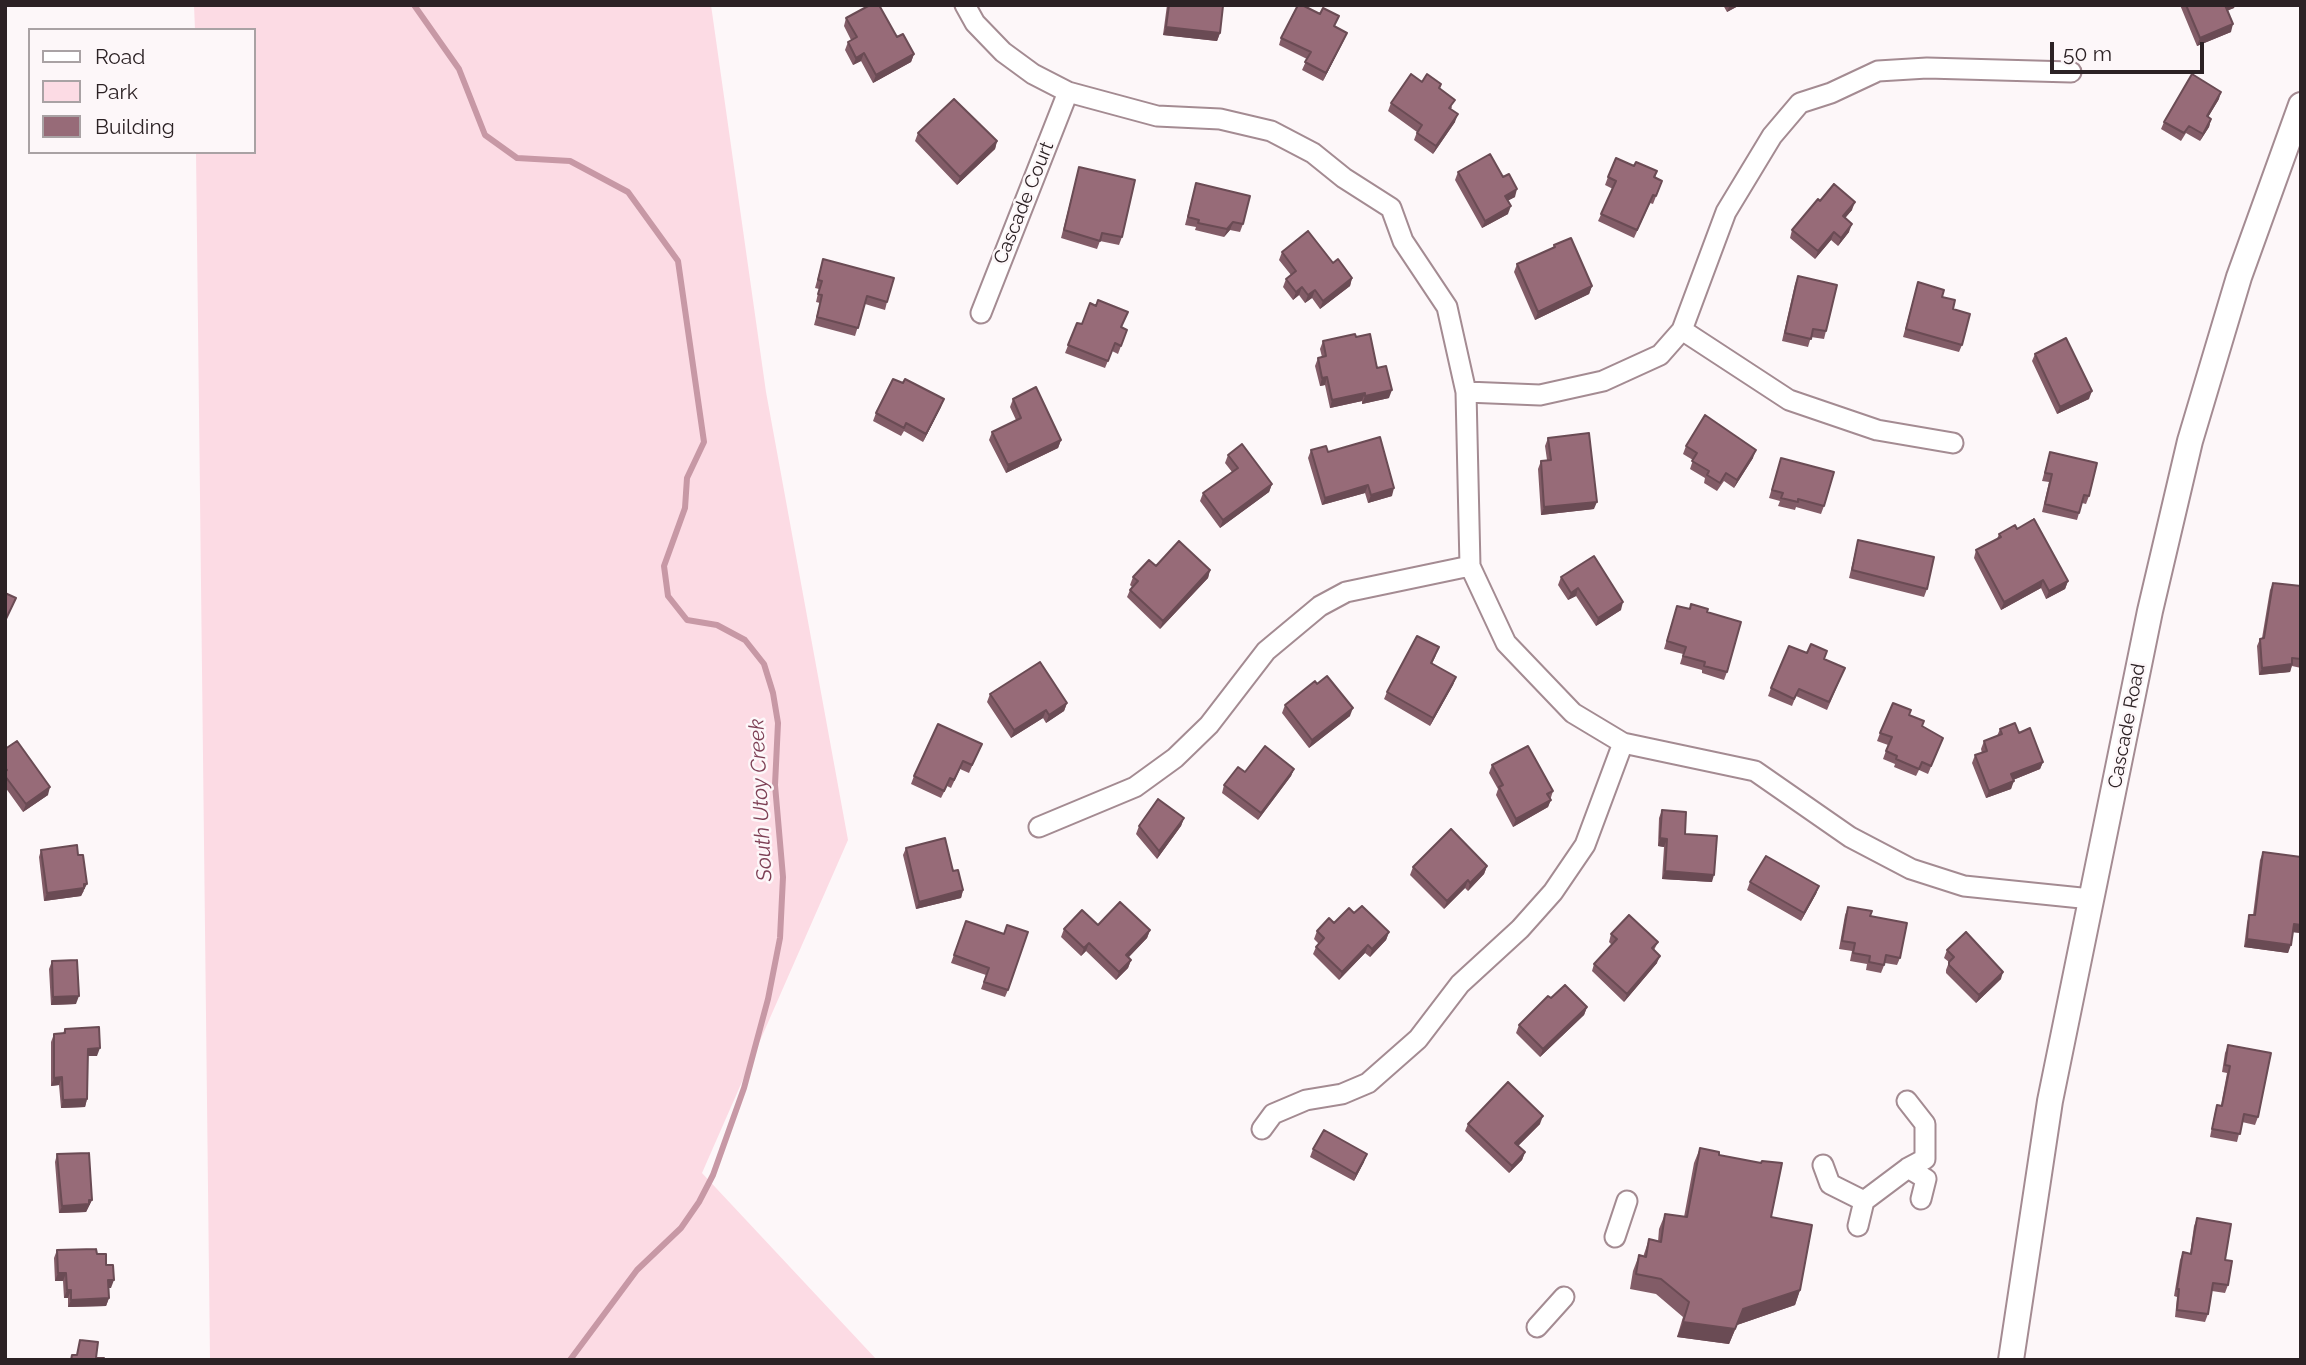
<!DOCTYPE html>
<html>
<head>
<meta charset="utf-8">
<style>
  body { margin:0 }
  #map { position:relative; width:2306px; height:1365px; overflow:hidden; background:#fdf7f9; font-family:Raleway,sans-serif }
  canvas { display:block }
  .frame { position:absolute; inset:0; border:7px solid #2c2225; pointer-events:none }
  .legend { position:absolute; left:28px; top:28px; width:228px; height:126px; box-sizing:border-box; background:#fdf7f9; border:2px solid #a9a2a4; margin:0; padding:9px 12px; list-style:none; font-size:21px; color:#2c2225 }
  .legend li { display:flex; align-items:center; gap:14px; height:35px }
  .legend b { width:35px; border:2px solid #a9a2a4 }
  .scale { position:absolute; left:2050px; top:42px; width:154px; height:32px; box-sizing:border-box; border:4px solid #2c2225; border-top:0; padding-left:9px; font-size:21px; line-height:24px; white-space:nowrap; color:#2c2225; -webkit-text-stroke:5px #fdf7f9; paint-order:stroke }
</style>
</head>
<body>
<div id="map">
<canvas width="2306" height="1365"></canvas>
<div class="frame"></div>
<ul class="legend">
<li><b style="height:9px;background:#fff"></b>Road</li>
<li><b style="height:19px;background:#fcdbe4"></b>Park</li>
<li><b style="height:19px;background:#976b78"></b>Building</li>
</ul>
<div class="scale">50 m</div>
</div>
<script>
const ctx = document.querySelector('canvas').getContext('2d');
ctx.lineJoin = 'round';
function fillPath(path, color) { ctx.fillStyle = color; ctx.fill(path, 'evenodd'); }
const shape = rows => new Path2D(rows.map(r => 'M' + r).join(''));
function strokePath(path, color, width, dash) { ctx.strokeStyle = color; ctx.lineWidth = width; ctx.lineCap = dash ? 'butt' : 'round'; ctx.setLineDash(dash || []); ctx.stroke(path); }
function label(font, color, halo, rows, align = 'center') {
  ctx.font = font + ' Raleway,sans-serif'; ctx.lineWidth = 5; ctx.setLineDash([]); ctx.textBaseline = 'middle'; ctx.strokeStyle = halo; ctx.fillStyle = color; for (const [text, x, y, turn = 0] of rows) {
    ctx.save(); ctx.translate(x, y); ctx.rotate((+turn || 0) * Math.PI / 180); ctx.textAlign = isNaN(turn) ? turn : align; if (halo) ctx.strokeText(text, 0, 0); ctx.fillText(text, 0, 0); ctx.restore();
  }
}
const green = shape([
  [194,5,711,5,766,392,848,840,702,1173,877,1360,210,1360,196,152,254,152,254,30,195,30]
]);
const stream = shape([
  [414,5,459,69,485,135,517,158,570,161,628,192,678,261,704,442,687,478,685,508,664,566,668,596,687,620,717,625,745,640,764,664,773,693,778,723,775,785,783,877,780,938,768,999,744,1088,713,1175,699,1202,681,1228,637,1270,570,1360]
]);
const minor = shape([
  [965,5,975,23,1003,52,1033,74,1068,92,1157,116,1220,119,1271,131,1313,153,1344,178,1391,208,1403,241,1447,307,1466,392,1470,566,1506,643,1573,713,1623,743,1755,771,1850,837,1911,869,1964,886,2091,899],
  [981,313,1068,92],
  [1682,330,1789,400,1877,430,1953,443],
  [1466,392,1540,395,1603,381,1660,355,1682,330,1726,212,1772,136,1800,103,1831,93,1878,71,1927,68,2071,72],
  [1039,827,1135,787,1175,758,1209,725,1266,651,1320,606,1346,592,1470,566],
  [1262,1129,1273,1114,1306,1100,1342,1094,1368,1083,1418,1039,1460,984,1520,929,1553,892,1585,845,1623,743],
  [1823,1165,1830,1184,1864,1201],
  [1908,1168,1926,1179,1921,1199],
  [1858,1226,1864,1201,1908,1168,1925,1159,1925,1124,1907,1101],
  [1615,1237,1627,1201],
  [1537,1327,1564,1297]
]);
const major = shape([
  [2011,1360,2050,1101,2150,611,2190,441,2239,277,2301,105]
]);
const wall = shape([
  [1167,5,1212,5,1220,33,1217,41,1163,35],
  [1723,5,1740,5,1727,12],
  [2180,5,2235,5,2234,8,2228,10,2231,32,2197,46],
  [846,18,897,37,914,54,911,62,873,83,861,61,853,65,845,50,848,42,851,40,844,26],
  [1335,27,1344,40,1323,81,1302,70,1307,59,1279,45,1281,38],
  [1422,82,1441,84,1440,89,1452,107,1451,109,1455,122,1433,154,1414,140,1417,132,1388,111,1391,103],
  [2219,99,2208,117,2211,119,2209,127,2200,141,2186,133,2181,141,2161,129,2164,122],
  [918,133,997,141,995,149,957,185,915,141],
  [1634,166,1657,171,1655,178,1662,181,1653,204,1650,203,1634,238,1598,221,1613,189,1605,185,1608,177],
  [1079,167,1122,237,1119,245,1100,241,1097,249,1061,238],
  [1458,172,1515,197,1508,200,1508,214,1482,228,1455,180],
  [1196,183,1243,224,1240,232,1230,230,1224,237,1195,230,1196,227,1185,225],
  [1820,201,1852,210,1845,218,1849,232,1838,246,1831,240,1815,259,1790,238,1792,230],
  [1554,245,1592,286,1589,294,1535,320,1514,272,1517,264,1553,248],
  [1282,252,1333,263,1352,278,1350,286,1320,309,1312,298,1305,303,1299,295,1293,300,1283,287,1286,279,1291,275,1279,260],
  [823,259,887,302,885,310,865,304,855,336,814,325,820,303,816,302,819,289,815,288],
  [1798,276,1826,331,1824,339,1811,337,1808,347,1782,341,1795,284],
  [1918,282,1942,297,1953,309,1962,345,1959,352,1903,337],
  [1077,323,1082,324,1122,327,1127,330,1118,354,1112,351,1105,368,1065,353],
  [1356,337,1377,368,1389,398,1362,404,1362,401,1330,408,1325,385,1320,386,1315,366,1318,358,1322,357,1320,349,1323,341],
  [2035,354,2089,399,2057,414,2032,361],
  [903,383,941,407,923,442,904,431,901,436,873,421,876,413],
  [1013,399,1061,440,1058,448,1006,473,989,440,992,432,1016,420,1010,407],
  [1548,438,1594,509,1541,515,1538,469,1541,461,1547,460,1545,446],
  [1686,446,1753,458,1734,488,1724,481,1717,491,1704,483,1705,478,1690,469,1693,460,1683,454],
  [1311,450,1328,452,1392,496,1368,503,1365,493,1322,505,1308,458],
  [2050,452,2089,496,2086,504,2082,503,2077,520,2042,512,2049,482,2042,481],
  [1228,455,1272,484,1269,492,1220,528,1200,501,1203,493,1232,472,1225,463],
  [1781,458,1824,506,1821,514,1796,507,1795,510,1778,506,1780,501,1769,498],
  [2017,529,2068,581,2065,589,2046,599,2041,588,2001,610,1974,558,1976,550,1997,539,1999,534],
  [1858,540,1927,589,1924,597,1849,578],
  [1156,566,1210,570,1208,578,1160,629,1127,597,1130,590,1132,587,1130,585,1133,577],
  [1561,577,1621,610,1596,626,1576,596,1568,600,1558,585],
  [2273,583,2301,586,2301,668,2292,666,2290,672,2259,675,2257,646,2260,639,2262,638,2270,590],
  [1677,606,1707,612,1727,672,1724,680,1702,673,1702,670,1680,664,1683,654,1664,649],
  [1807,653,1825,659,1842,675,1827,710,1796,696,1792,706,1768,696,1771,688],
  [1436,655,1432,664,1456,677,1453,685,1430,726,1384,699,1387,692],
  [990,694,1067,703,1064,711,1046,723,1043,718,1011,738,987,702],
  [1285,705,1350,716,1309,748,1282,713],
  [1909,715,1922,726,1943,738,1928,774,1919,770,1916,776,1894,767,1895,764,1883,759,1888,745,1877,741,1880,733],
  [2000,729,2019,733,2043,762,2040,769,2013,780,2011,789,1986,798,1972,763,1975,755,1982,753,1981,749,1984,741,1997,736],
  [982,744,969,773,960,769,951,788,947,786,941,798,911,784,914,776],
  [5,749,48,795,23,812,5,787],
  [1492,765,1553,791,1548,807,1513,827,1496,795,1498,789,1489,773],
  [1294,769,1291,776,1258,820,1222,793,1224,785,1245,772],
  [1662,810,1712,882,1662,879,1664,847,1658,846,1659,818],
  [1184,818,1181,826,1157,859,1136,834,1139,826],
  [906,848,953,871,963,890,961,898,916,909,903,855],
  [41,850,84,892,83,892,81,896,44,901,39,857],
  [2263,852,2301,933,2293,932,2288,953,2244,947,2247,923,2249,915,2253,915,2260,860],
  [1487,866,1484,874,1468,891,1465,888,1444,909,1410,875,1413,867],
  [1750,882,1819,886,1816,894,1801,921,1747,890],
  [1848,907,1870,916,1900,958,1897,965,1885,963,1881,973,1866,970,1867,964,1850,961,1852,951,1839,949,1845,915],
  [1354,913,1389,932,1386,940,1370,957,1365,953,1339,980,1313,954,1316,947,1319,944,1314,939,1317,931],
  [966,921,1004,934,1008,990,1005,997,981,989,986,975,951,963],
  [1098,925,1150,930,1147,938,1128,958,1131,960,1128,968,1116,980,1086,951,1081,956,1061,937,1064,929],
  [1611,934,1658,942,1654,950,1657,963,1624,1002,1592,971,1594,964,1612,945,1609,942],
  [1947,950,2001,979,1976,1003,1946,973,1946,970,1949,962,1944,958],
  [52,961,76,1004,51,1005,49,969],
  [1551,998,1587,1007,1584,1015,1540,1057,1516,1033,1519,1025],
  [65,1029,97,1056,88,1056,87,1099,85,1107,61,1108,59,1085,51,1086,51,1042,54,1034,63,1033],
  [2228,1045,2258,1117,2255,1125,2242,1122,2237,1142,2210,1137,2215,1112,2217,1105,2221,1105,2227,1073,2222,1072,2225,1053],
  [1468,1124,1540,1124,1518,1146,1525,1152,1522,1160,1509,1173,1465,1131],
  [1700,1148,1719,1155,1771,1217,1800,1290,1795,1305,1737,1325,1729,1344,1677,1337,1683,1317,1656,1294,1630,1289,1633,1271,1639,1255,1643,1257,1649,1239,1658,1242,1659,1229,1665,1214,1684,1217,1694,1163],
  [1313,1149,1364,1162,1354,1181,1310,1157],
  [57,1154,92,1200,86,1212,59,1213,55,1162],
  [2197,1218,2225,1260,2228,1285,2225,1293,2212,1291,2208,1314,2205,1322,2175,1317,2177,1297,2174,1296,2180,1260,2183,1252,2190,1254,2194,1226],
  [57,1250,106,1265,111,1288,108,1288,109,1298,106,1306,68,1307,68,1298,64,1298,63,1281,55,1281,54,1258]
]);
const shadedWall = shape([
  [1730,5,1740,5,1727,12],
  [2225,5,2235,5,2234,8,2222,13],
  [2233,24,2231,32,2197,46,2200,38],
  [1166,27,1220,33,1217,41,1163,35],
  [1347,33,1344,40,1323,81,1326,73],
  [864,53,861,61,853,65,856,58],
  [914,54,911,62,873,83,876,75],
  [2221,92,2219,99,2204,124,2207,116],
  [1458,114,1455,122,1433,154,1436,146],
  [2211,119,2209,127,2200,141,2203,134],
  [997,141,995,149,957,185,960,177],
  [1517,189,1515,197,1502,204,1505,196],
  [1855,202,1852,210,1840,224,1843,216],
  [1511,206,1508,214,1482,228,1485,221],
  [1233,222,1230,230,1224,237,1227,229],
  [1852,224,1849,232,1838,246,1841,238],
  [1834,232,1831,240,1815,259,1818,251],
  [1352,278,1350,286,1320,309,1323,301],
  [1592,286,1589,294,1535,320,1538,312],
  [1302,287,1299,295,1293,300,1296,292],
  [1315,290,1312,298,1305,303,1308,295],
  [1327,377,1325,385,1320,386,1322,378],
  [1392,390,1389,398,1362,404,1365,396],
  [2092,391,2089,399,2057,414,2060,407],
  [1365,393,1362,401,1330,408,1332,400],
  [944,399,941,407,923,442,926,434],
  [1061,440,1058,448,1006,473,1008,465],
  [1756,450,1753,458,1734,488,1737,480],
  [1272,484,1269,492,1220,528,1223,520],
  [1368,485,1365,493,1322,505,1325,498],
  [1394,488,1392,496,1368,503,1371,495],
  [1597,502,1594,509,1541,515,1544,507],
  [1210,570,1208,578,1160,629,1163,621],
  [2043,580,2041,588,2001,610,2004,602],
  [2068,581,2065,589,2046,599,2049,591],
  [1578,588,1576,596,1568,600,1571,593],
  [1623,602,1621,610,1596,626,1598,618],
  [2292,664,2290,672,2259,675,2262,668],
  [1456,677,1453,685,1430,726,1433,718],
  [1067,703,1064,711,1046,723,1049,715],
  [1353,708,1350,716,1309,748,1312,740],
  [1046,710,1043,718,1011,738,1014,730],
  [2043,762,2040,769,2008,782,2011,774],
  [1294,769,1291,776,1258,820,1261,813],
  [2014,781,2011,789,1986,798,1989,791],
  [50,787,48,795,23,812,26,804],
  [1551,800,1548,807,1513,827,1516,819],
  [1184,818,1181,826,1157,859,1159,851],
  [1660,838,1667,839,1664,847,1658,846],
  [1487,866,1484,874,1468,891,1470,883],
  [1665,871,1714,875,1712,882,1662,879],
  [1468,880,1465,888,1444,909,1447,901],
  [87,884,81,896,44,901,47,893],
  [1819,886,1816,894,1801,921,1804,913],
  [963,890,961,898,916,909,919,902],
  [2294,924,2301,925,2301,933,2291,932],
  [1150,930,1147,938,1123,963,1126,955],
  [1389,932,1386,940,1370,957,1372,949],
  [2247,939,2291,945,2288,953,2244,947],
  [1089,943,1086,951,1081,956,1084,948],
  [1368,945,1365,953,1339,980,1342,972],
  [1660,956,1657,963,1624,1002,1627,994],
  [1131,960,1128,968,1116,980,1119,972],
  [2003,972,2001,979,1976,1003,1979,995],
  [79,996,76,1004,51,1005,53,997],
  [1587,1007,1584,1015,1540,1057,1543,1049],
  [100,1048,97,1056,85,1056,88,1049],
  [62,1077,59,1085,51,1086,54,1078],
  [87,1099,85,1107,61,1108,63,1100],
  [1543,1116,1540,1124,1513,1151,1515,1143],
  [1525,1152,1522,1160,1509,1173,1512,1166],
  [1367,1154,1364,1162,1354,1181,1356,1174],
  [89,1200,92,1200,86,1212,59,1213,62,1206],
  [58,1273,66,1273,63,1281,55,1281],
  [108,1280,114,1280,111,1288,105,1288],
  [67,1290,71,1290,68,1298,64,1298],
  [1800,1290,1795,1305,1737,1325,1729,1344,1677,1337,1683,1322,1743,1309],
  [109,1298,106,1306,68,1307,71,1300]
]);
const building = shape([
  [870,5,879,5,897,37,903,34,914,54,876,75,864,53,856,58,848,42,857,37,846,18,870,5],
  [1169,5,1212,5,1223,6,1220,33,1166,27,1169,5],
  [1298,5,1302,5,1320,14,1323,8,1339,16,1334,26,1347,33,1326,73,1305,62,1311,52,1281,38,1298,5],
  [2186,5,2225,5,2233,24,2200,38,2186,5],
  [1411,74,1422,82,1427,74,1441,84,1439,88,1455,100,1449,108,1458,114,1436,146,1417,133,1422,125,1391,103,1411,74],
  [2192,74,2221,92,2207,116,2211,119,2203,134,2189,126,2184,133,2164,122,2192,74],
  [954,99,997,141,960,177,918,133,954,99],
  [1490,154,1503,177,1509,174,1517,189,1505,196,1511,206,1485,221,1458,172,1490,154],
  [1616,158,1634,166,1636,162,1657,171,1654,177,1662,181,1656,196,1653,195,1637,230,1601,214,1616,181,1608,177,1616,158],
  [1079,167,1135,180,1122,237,1102,233,1100,241,1064,230,1079,167],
  [1196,183,1250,196,1243,224,1233,222,1227,229,1198,223,1199,220,1188,217,1196,183],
  [1834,184,1855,202,1843,216,1852,224,1841,238,1834,232,1818,251,1792,230,1818,199,1820,201,1834,184],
  [1308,231,1333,263,1338,259,1352,278,1323,301,1315,290,1308,295,1302,287,1296,292,1286,279,1296,271,1282,252,1308,231],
  [1571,238,1592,286,1538,312,1517,264,1555,247,1554,245,1571,238],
  [823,259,894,278,887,302,867,296,858,328,817,317,822,295,818,294,822,281,818,280,823,259],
  [1798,276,1837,285,1826,331,1813,329,1811,339,1785,333,1798,276],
  [1918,282,1944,290,1942,297,1955,300,1953,309,1970,314,1962,345,1906,329,1918,282],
  [1098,300,1128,312,1121,327,1127,330,1121,346,1115,343,1108,361,1068,345,1077,323,1082,324,1090,303,1096,306,1098,300],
  [1355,334,1356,337,1370,334,1377,368,1386,366,1392,390,1365,396,1365,393,1332,400,1327,377,1322,378,1318,358,1326,356,1323,341,1355,334],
  [2066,338,2092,391,2060,407,2035,354,2066,338],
  [893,379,903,383,905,379,944,399,926,434,906,423,904,428,876,413,893,379],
  [1036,387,1061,440,1008,465,992,432,1021,418,1013,399,1036,387],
  [1705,415,1756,450,1737,480,1726,473,1720,483,1707,475,1709,471,1692,461,1697,453,1686,446,1705,415],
  [1589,433,1597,502,1544,507,1541,461,1551,460,1548,438,1589,433],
  [1380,437,1394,488,1371,495,1368,485,1325,498,1311,450,1326,446,1328,452,1380,437],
  [1242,444,1272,484,1223,520,1203,493,1238,468,1228,455,1242,444],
  [2050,452,2097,463,2089,496,2084,495,2079,513,2045,504,2052,474,2045,473,2050,452],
  [1781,458,1834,472,1824,506,1798,499,1798,502,1781,498,1783,493,1772,490,1781,458],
  [2034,519,2068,581,2049,591,2043,580,2004,602,1976,550,2001,537,1999,534,2015,525,2017,529,2034,519],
  [1858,540,1934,557,1927,589,1852,570,1858,540],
  [1179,541,1210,570,1163,621,1130,590,1138,581,1133,577,1149,560,1156,566,1179,541],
  [1594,556,1623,602,1598,618,1578,588,1571,593,1561,577,1594,556],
  [2273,583,2301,586,2301,659,2292,658,2292,664,2262,668,2260,639,2264,638,2273,583],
  [5,593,16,598,5,621,5,593],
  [1691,604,1708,609,1707,612,1741,622,1727,672,1704,666,1705,662,1683,656,1686,647,1667,641,1677,606,1690,609,1691,604],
  [1417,636,1439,647,1431,663,1456,677,1433,718,1387,692,1417,636],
  [1811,644,1827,651,1824,659,1845,668,1829,702,1799,689,1794,699,1771,688,1789,646,1807,653,1811,644],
  [1040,662,1067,703,1049,715,1046,710,1014,730,990,694,1040,662],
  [1327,676,1353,708,1312,740,1285,705,1315,681,1317,684,1327,676],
  [1893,703,1911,710,1909,715,1924,721,1922,726,1943,738,1931,766,1922,762,1919,769,1896,759,1897,756,1886,751,1892,737,1880,733,1893,703],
  [2015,723,2019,733,2030,728,2043,762,2011,774,2014,781,1989,791,1975,755,1987,751,1984,741,2002,734,2000,729,2015,723],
  [938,724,982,744,972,765,963,761,954,780,950,778,944,791,914,776,938,724],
  [17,741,50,787,26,804,5,776,5,772,7,770,5,768,5,749,17,741],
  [1265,746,1294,769,1261,813,1224,785,1238,767,1245,772,1265,746],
  [1528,746,1553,791,1547,794,1551,800,1516,819,1499,787,1503,785,1492,765,1528,746],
  [1158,799,1184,818,1159,851,1139,826,1158,799],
  [1662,810,1686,812,1685,834,1717,836,1714,875,1665,871,1667,839,1660,838,1662,810],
  [1451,829,1487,866,1470,883,1468,880,1447,901,1413,867,1451,829],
  [945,838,953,871,958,870,963,890,919,902,906,848,945,838],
  [77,845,78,855,83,855,87,884,84,884,84,888,47,893,41,850,77,845],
  [2263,852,2301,857,2301,925,2294,924,2291,945,2247,939,2249,915,2255,915,2263,852],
  [1766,856,1819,886,1804,913,1750,882,1766,856],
  [1120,902,1150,930,1126,955,1131,960,1119,972,1089,943,1084,948,1064,929,1082,910,1098,925,1120,902],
  [1362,906,1389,932,1372,949,1368,945,1342,972,1316,947,1324,938,1317,931,1329,918,1334,923,1349,908,1354,913,1362,906],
  [1848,907,1872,911,1870,916,1907,923,1900,958,1886,955,1884,965,1869,962,1870,956,1853,953,1855,943,1842,941,1848,907],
  [1629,915,1658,942,1652,948,1660,956,1627,994,1594,964,1617,939,1611,934,1629,915],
  [966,921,1004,934,1007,925,1028,932,1008,990,984,982,989,968,954,955,966,921],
  [1966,932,2003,972,1979,995,1949,965,1949,962,1954,957,1947,950,1966,932],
  [77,960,79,996,53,997,52,961,77,960],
  [1565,985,1587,1007,1543,1049,1519,1025,1548,996,1551,998,1565,985],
  [99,1027,100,1048,88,1049,87,1099,63,1100,62,1077,54,1078,54,1034,65,1033,65,1029,99,1027],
  [2228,1045,2271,1053,2258,1117,2244,1114,2240,1134,2212,1129,2217,1105,2222,1106,2230,1066,2225,1065,2228,1045],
  [1508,1082,1543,1116,1515,1143,1525,1152,1512,1166,1468,1124,1508,1082],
  [1324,1130,1367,1154,1356,1174,1313,1149,1324,1130],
  [1700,1148,1719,1152,1719,1155,1761,1163,1762,1161,1782,1163,1771,1217,1812,1225,1800,1290,1743,1309,1735,1329,1683,1322,1689,1302,1661,1279,1636,1274,1639,1255,1646,1257,1649,1239,1661,1242,1665,1214,1687,1217,1700,1148],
  [89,1153,92,1200,89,1200,89,1204,62,1206,57,1154,89,1153],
  [2197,1218,2231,1224,2225,1260,2232,1261,2228,1285,2213,1283,2208,1314,2177,1310,2179,1289,2177,1289,2183,1252,2191,1254,2197,1218],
  [96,1249,97,1254,106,1254,106,1265,113,1265,114,1280,108,1280,109,1298,71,1300,71,1290,67,1290,66,1273,58,1273,57,1250,96,1249],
  [80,1340,98,1342,96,1358,104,1358,103,1360,71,1360,72,1355,77,1355,80,1340]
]);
const streetNames = [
  ["Cascade Court",1024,203,-68],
  ["Cascade Road",2127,726,-79]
];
const waterNames = [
  ["South Utoy Creek",761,800,-93]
];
fillPath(green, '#fcdbe4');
strokePath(stream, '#c798a5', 6);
strokePath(minor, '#a48b92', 23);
strokePath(major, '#a48b92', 28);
strokePath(minor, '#fff', 19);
strokePath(major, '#fff', 24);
fillPath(wall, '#825c67');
fillPath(shadedWall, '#6a4b54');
fillPath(building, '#976b78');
strokePath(building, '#6a4b54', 2);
label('19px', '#2c2225', '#fdf7f9', streetNames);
label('italic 21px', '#7e4055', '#fdf7f9', waterNames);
</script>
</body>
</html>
